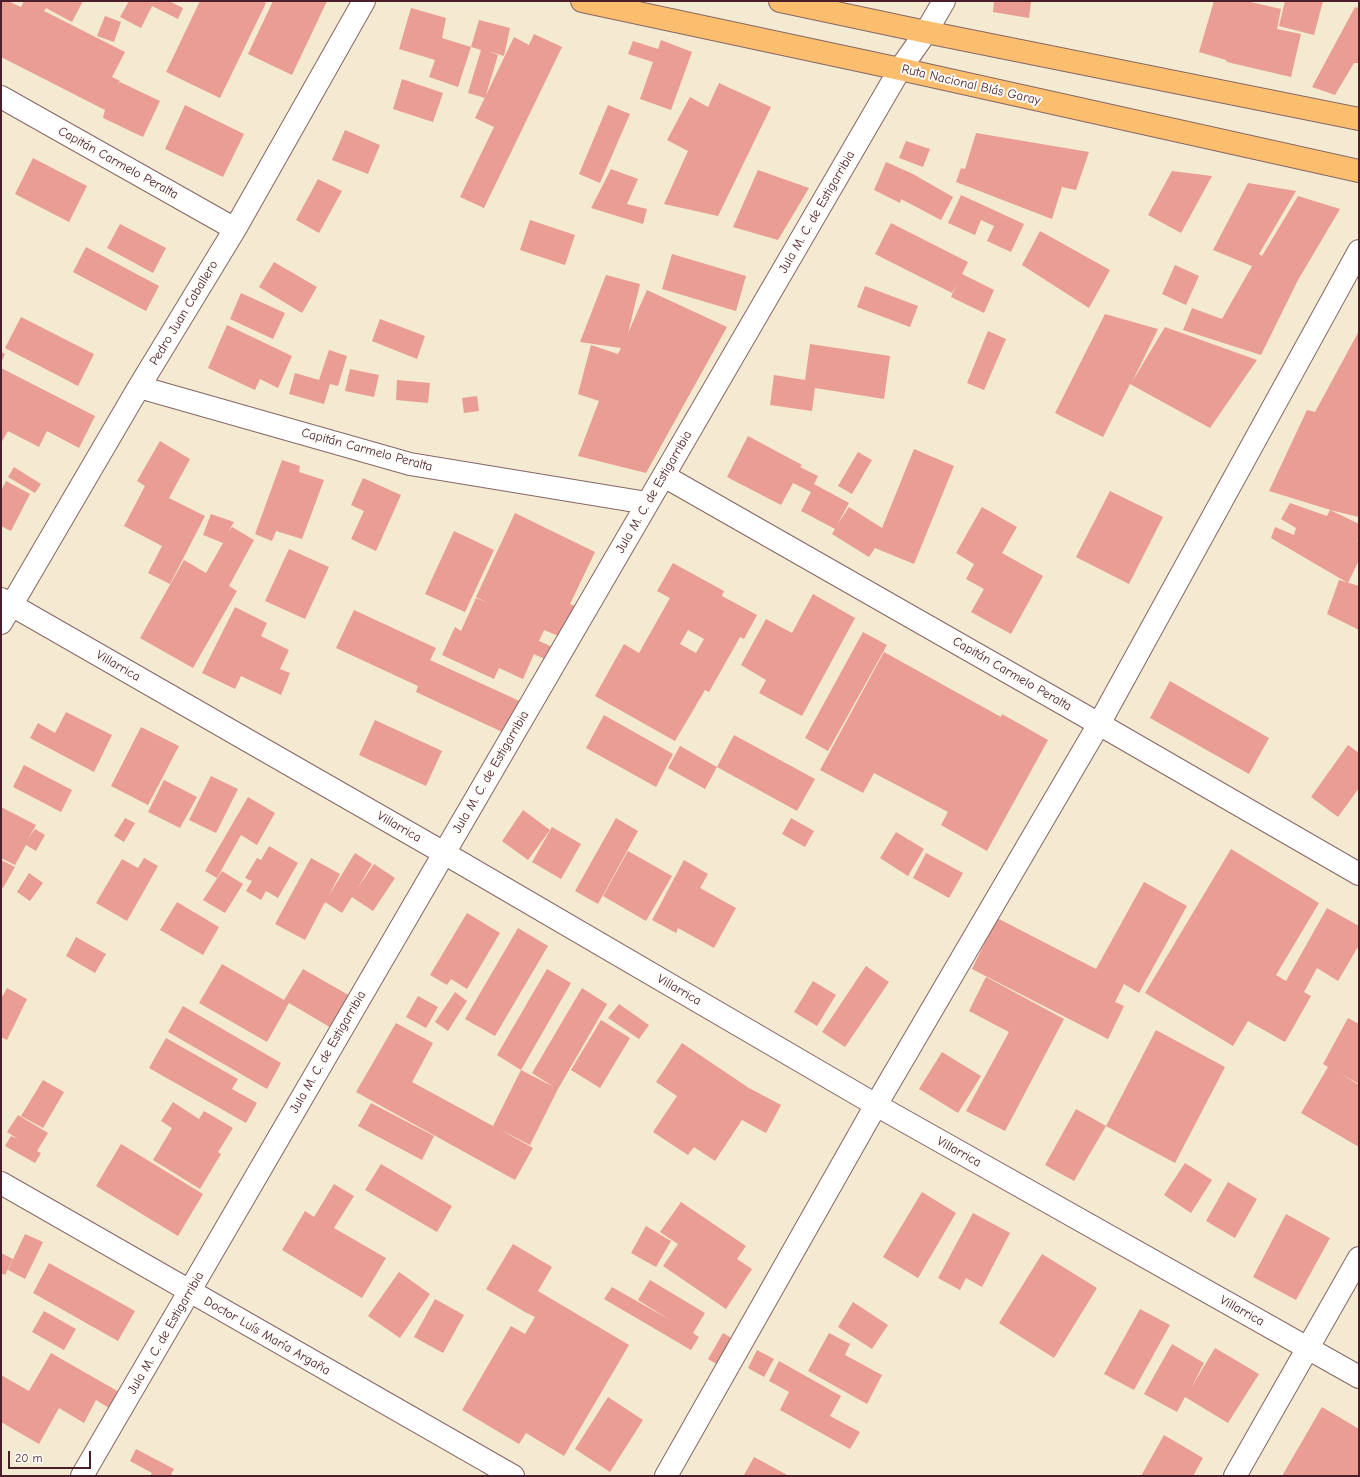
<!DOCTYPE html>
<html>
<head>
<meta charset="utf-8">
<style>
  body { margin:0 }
  #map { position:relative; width:1360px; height:1477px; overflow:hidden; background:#f4e9d1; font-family:"Comic Neue",sans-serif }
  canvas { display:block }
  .frame { position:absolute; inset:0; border:2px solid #4a1f2b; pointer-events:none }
  .scale { position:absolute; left:8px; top:1451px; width:83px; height:18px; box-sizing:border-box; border:2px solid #4a1f2b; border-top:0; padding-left:5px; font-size:12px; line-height:14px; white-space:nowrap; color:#4a1f2b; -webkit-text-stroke:3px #fdfcf7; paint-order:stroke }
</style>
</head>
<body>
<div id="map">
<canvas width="1360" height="1477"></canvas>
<div class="frame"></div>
<div class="scale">20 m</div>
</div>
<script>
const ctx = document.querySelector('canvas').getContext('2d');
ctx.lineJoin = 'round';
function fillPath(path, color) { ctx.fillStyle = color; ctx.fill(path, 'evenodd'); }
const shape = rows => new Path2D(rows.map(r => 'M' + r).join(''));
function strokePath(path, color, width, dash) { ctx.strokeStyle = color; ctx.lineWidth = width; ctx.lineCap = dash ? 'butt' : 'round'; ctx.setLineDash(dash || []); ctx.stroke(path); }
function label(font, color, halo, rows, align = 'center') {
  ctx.font = font + ' "Comic Neue",sans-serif'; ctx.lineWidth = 4; ctx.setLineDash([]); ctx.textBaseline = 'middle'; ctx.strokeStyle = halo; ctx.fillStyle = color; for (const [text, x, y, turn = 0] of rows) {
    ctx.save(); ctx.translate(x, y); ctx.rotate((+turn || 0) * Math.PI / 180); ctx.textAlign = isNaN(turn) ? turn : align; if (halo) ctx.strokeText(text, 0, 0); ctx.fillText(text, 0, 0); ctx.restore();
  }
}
const building = shape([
  [1,1,8,1,21,7,24,1,83,1,72,22,46,8,44,11,125,52,112,77,120,81,117,86,120,82,160,101,143,137,103,118,105,110,1,57],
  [129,1,169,1,183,8,178,19,152,6,141,28,120,17],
  [200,1,262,1,266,3,220,98,166,72],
  [273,1,327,1,292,75,248,54],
  [994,1,1031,1,1029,18,993,12],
  [1214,1,1246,1,1281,9,1277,29,1301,34,1291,77,1227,62,1226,60,1199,52],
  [1285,1,1323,1,1314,35,1279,26],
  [1355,7,1359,8,1359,63,1354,63,1335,95,1312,87],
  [411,8,446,18,442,38,471,47,479,20,510,28,504,56,488,51,498,55,485,98,468,93,481,50,471,47,458,87,429,77,435,60,399,49],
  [105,16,121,22,114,42,97,36],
  [534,34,562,47,484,208,460,197,494,127,475,118,514,37,529,45],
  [661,40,692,52,671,110,640,99,653,62,628,54,633,41,658,49],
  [402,79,443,93,433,122,393,109],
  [719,83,771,107,718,216,664,204,688,151,667,140,690,97,708,107],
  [185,105,244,134,223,177,165,149],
  [608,105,630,114,600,183,579,174],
  [345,130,380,145,368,174,332,160],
  [976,133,1089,152,1076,190,1062,187,1052,219,956,182,961,168,965,169],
  [906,141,930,149,923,167,899,158],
  [33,158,87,186,69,222,15,194],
  [886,162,913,174,953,197,941,220,901,199,900,203,874,190],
  [611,169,638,179,627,204,647,209,643,224,591,208],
  [758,170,809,188,778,240,733,227],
  [1172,171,1212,176,1181,233,1148,215],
  [318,179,342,191,319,233,296,220],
  [1248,183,1296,191,1259,254,1262,256,1298,196,1340,209,1298,280,1261,355,1183,330,1192,308,1222,319,1252,266,1213,250],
  [961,195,1024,224,1011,252,987,241,994,226,981,220,975,235,948,223],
  [530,220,575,235,565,265,520,250],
  [891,223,968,262,962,274,994,290,984,313,951,297,957,283,952,293,875,254],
  [120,224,166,248,153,273,107,248],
  [1040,231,1110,270,1089,308,1022,265],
  [86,247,159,286,146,311,73,272],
  [672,254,746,276,736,311,662,289],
  [274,262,317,287,302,313,259,287],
  [1175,265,1199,276,1186,305,1162,294],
  [606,275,640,284,628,333,647,290,727,327,646,473,578,456,599,401,578,394,591,345,618,354,621,348,580,342],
  [865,286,918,306,910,327,857,307],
  [241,293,285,313,273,339,230,319],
  [1105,314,1158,329,1132,382,1165,327,1257,360,1210,428,1130,384,1103,437,1055,413],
  [21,317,94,354,78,386,5,348],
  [380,319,425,336,417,359,372,341],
  [227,325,292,356,278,388,260,379,255,390,208,368],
  [988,331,1006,339,984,390,967,383],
  [1359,331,1359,517,1334,511,1269,491,1307,410,1315,412],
  [810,344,890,356,884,399,815,388,812,411,770,405,774,375,805,380],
  [329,350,347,356,338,386,330,384,324,404,289,394,295,373,319,380],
  [1,352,5,354,1,363],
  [1,368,95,416,79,448,47,431,39,447,8,431,1,443],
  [350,369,379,375,374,397,345,391],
  [397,380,430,383,428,403,396,400],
  [477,396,479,411,464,413,462,398],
  [748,436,802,465,800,467,818,476,814,484,849,503,837,525,849,507,882,528,914,449,954,466,914,564,875,548,869,557,832,534,835,529,801,511,811,492,793,483,781,505,727,477],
  [160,441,190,459,169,498,205,516,170,584,148,573,162,546,124,526,145,486,137,481],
  [858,452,872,460,852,494,838,486],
  [282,460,300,466,299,472,324,480,302,539,276,531,272,541,255,534],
  [14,467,41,484,35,493,8,477],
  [363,478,401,495,376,551,351,539,364,511,351,505],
  [6,481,30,494,11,531,1,526,1,491],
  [1110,491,1163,517,1129,584,1076,557],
  [1290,503,1327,516,1330,510,1359,524,1359,539,1357,541,1359,542,1359,560,1348,583,1271,538,1275,527,1294,535,1296,528,1281,519],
  [982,507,1017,527,1002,553,1043,576,1011,634,971,612,984,589,966,579,974,564,956,553],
  [515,513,595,552,570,604,580,608,566,639,544,630,539,641,557,649,551,662,534,654,523,679,499,668,494,679,442,655,455,627,461,631,476,598,488,603,476,597],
  [211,514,234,522,228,532,232,527,254,540,229,586,237,591,193,668,140,638,184,560,206,573,223,543,203,535],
  [454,531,494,550,465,612,425,594],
  [289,549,329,567,305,619,265,601],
  [673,563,724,591,722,596,757,615,744,639,740,637,709,692,705,690,675,741,595,696,624,644,639,653,670,598,657,591],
  [688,630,704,639,696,653,680,644],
  [1339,580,1359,586,1359,630,1327,614],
  [813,594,855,618,802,716,759,693,766,680,741,665,766,619,792,633],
  [235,607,267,623,261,636,289,650,280,669,290,673,281,695,241,676,235,689,202,673],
  [354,610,436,648,430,660,526,704,511,736,416,692,418,686,336,648],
  [863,632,887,645,828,751,805,738],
  [884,652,1001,717,1002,714,1048,740,987,851,941,825,948,812,874,773,863,793,820,770],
  [1170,681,1269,738,1249,774,1150,718],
  [66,712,112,735,94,772,30,738,38,723,55,733],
  [604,715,673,754,656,787,586,748],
  [375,720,442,751,426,786,359,755],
  [141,727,179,746,148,805,111,786],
  [734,735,815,779,797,811,717,767,705,789,668,768,680,746,717,767],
  [1348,745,1359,753,1359,788,1338,817,1311,797],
  [24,765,72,790,61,812,13,787],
  [211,776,238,789,216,833,189,820],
  [164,780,197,797,180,828,148,812],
  [248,797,275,813,257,845,241,835,217,878,205,871],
  [1,807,36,825,28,839,35,829,45,835,36,851,26,845,15,865,1,858],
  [523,810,550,830,528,860,502,841],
  [125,818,135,823,124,842,114,836],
  [616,818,638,831,598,904,575,891],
  [791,818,814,831,805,847,782,834],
  [552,827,581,844,561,879,532,862],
  [896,832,924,849,908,876,880,858],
  [269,846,298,863,278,898,266,891,261,900,246,891,252,881,245,878,257,858,261,860],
  [1231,849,1319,903,1276,975,1286,981,1327,908,1359,926,1359,945,1338,981,1317,968,1304,992,1311,996,1285,1042,1248,1021,1233,1046,1145,993],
  [628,851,672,876,646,921,603,896],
  [355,853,372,864,357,889,374,864,395,878,373,911,352,897,342,913,325,902,305,940,275,924,311,858,340,874,328,897],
  [926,853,963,873,949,898,913,878],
  [144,858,158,866,127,921,96,903,122,859,138,868],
  [1,860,15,867,3,888,1,887],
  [684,860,708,874,700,888,736,908,714,948,678,928,676,933,652,920],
  [222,871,243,884,225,913,203,900],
  [29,873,43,883,30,901,17,892],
  [1144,882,1187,906,1139,993,1124,984,1115,1002,1124,1006,1108,1039,972,969,997,918,1096,969],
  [177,902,219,927,203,955,160,930],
  [467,913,500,933,467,989,451,979,447,985,430,975],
  [518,928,548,946,495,1036,465,1019],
  [76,937,106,954,95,973,66,956],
  [222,964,284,1000,303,969,352,997,333,1029,289,1003,267,1042,199,1003],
  [866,966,889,982,845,1047,822,1032],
  [547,969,571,983,521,1070,497,1055],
  [986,977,1064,1019,1005,1131,966,1111,1009,1032,969,1011],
  [813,981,836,995,817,1026,794,1012],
  [7,988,27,999,7,1040,1,1037,1,999],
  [582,988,607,1004,558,1089,530,1145,499,1129,533,1148,515,1180,356,1092,396,1023,433,1043,412,1082,493,1126,521,1070,554,1087,532,1073],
  [455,992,467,1001,448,1031,435,1022],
  [418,996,438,1007,426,1028,406,1017],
  [619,1004,649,1025,639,1039,608,1018],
  [183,1006,281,1063,267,1089,168,1032],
  [1348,1018,1359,1024,1359,1084,1341,1074,1359,1085,1359,1147,1301,1113,1328,1067,1323,1064],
  [601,1020,630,1038,600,1088,571,1070],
  [1156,1030,1225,1067,1175,1163,1106,1126,1074,1181,1045,1165,1076,1109,1106,1126],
  [166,1038,238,1079,232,1089,257,1103,246,1123,149,1068],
  [682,1043,749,1088,781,1105,766,1133,742,1120,715,1161,694,1147,688,1155,653,1132,677,1096,656,1082],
  [942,1052,981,1076,958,1113,919,1089],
  [43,1080,64,1092,43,1128,21,1116],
  [173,1102,199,1119,204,1111,233,1128,218,1152,221,1154,200,1189,153,1160,172,1128,161,1121],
  [371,1103,434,1136,422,1160,358,1126],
  [18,1115,48,1133,37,1151,41,1153,35,1163,5,1146,11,1136,18,1139,7,1132],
  [121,1144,203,1194,178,1236,96,1186],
  [1185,1163,1212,1180,1191,1213,1164,1195],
  [381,1164,452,1206,437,1232,365,1190],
  [1228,1182,1257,1199,1235,1238,1206,1221],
  [334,1184,354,1196,334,1228,386,1258,362,1298,282,1250,305,1211,314,1217],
  [922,1192,956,1213,918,1278,883,1257],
  [681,1202,746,1246,737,1259,752,1269,726,1309,663,1266,678,1244,660,1232],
  [973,1213,1010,1233,982,1287,966,1278,960,1290,938,1278],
  [1286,1214,1330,1238,1296,1300,1253,1277],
  [646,1226,671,1241,656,1267,631,1253],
  [25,1234,43,1242,25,1279,8,1270],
  [513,1244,552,1267,538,1291,629,1345,564,1456,526,1433,519,1444,462,1410,511,1326,525,1334,535,1317,525,1312,486,1289],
  [1,1253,13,1259,5,1275,1,1273],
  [1042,1254,1097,1288,1054,1358,999,1323],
  [49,1263,135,1311,118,1341,33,1293],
  [399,1272,430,1294,400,1338,368,1316],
  [650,1280,705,1313,693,1333,699,1337,691,1350,604,1299,612,1287,670,1320,638,1300],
  [435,1299,464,1315,443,1353,414,1337],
  [853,1302,888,1325,872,1349,838,1327],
  [1140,1309,1170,1325,1134,1390,1104,1374],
  [44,1311,76,1329,64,1350,32,1332],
  [723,1333,735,1340,720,1366,708,1359],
  [829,1333,850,1344,845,1355,882,1375,867,1404,808,1371],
  [1172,1344,1204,1363,1191,1388,1215,1348,1259,1374,1228,1423,1185,1397,1177,1412,1144,1394],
  [757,1350,774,1359,764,1377,748,1368],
  [51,1353,119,1392,109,1408,96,1400,84,1423,59,1408,39,1444,1,1422,1,1375,29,1391],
  [779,1361,841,1396,830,1416,860,1432,850,1449,780,1410,789,1392,769,1381],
  [608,1397,643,1420,610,1472,575,1449],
  [1322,1407,1359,1429,1359,1476,1282,1476],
  [1164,1435,1203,1458,1193,1476,1141,1476],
  [136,1449,174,1469,171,1474,174,1476,150,1476,152,1473,130,1461],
  [754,1457,789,1476,744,1475]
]);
const minor = shape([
  [1,97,235,229],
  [139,387,410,464,647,503],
  [664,476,1099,724,1359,874],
  [1,599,444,853,876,1105,1359,1377],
  [1,623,139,387,235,229,364,1],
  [1,1183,513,1476],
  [82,1476,900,69,926,32,944,1],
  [666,1476,876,1105,1099,724,1359,251],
  [1235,1476,1359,1258]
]);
const highway = shape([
  [582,1,900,69,1359,171],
  [780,1,926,32,1359,119]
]);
const streetNames = [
  ["Ruta Nacional Blás Garay",971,85,13],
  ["Capitán Carmelo Peralta",118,163,29],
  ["Jula M. C. de Estigarribia",817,212,-60],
  ["Pedro Juan Caballero",184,313,-59],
  ["Capitán Carmelo Peralta",367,450,15],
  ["Jula M. C. de Estigarribia",654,492,-60],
  ["Villarrica",118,666,30],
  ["Capitán Carmelo Peralta",1012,674,30],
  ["Jula M. C. de Estigarribia",491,772,-60],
  ["Villarrica",399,827,30],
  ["Villarrica",679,990,30],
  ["Jula M. C. de Estigarribia",328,1052,-60],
  ["Villarrica",959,1152,29],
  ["Villarrica",1242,1311,29],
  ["Jula M. C. de Estigarribia",166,1333,-60],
  ["Doctor Luís María Argaña",267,1336,30]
];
fillPath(building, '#ea9d93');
strokePath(minor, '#866665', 24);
strokePath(highway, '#866665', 24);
strokePath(minor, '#fff', 22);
strokePath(highway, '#fbbe6e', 22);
label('13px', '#4a1f2b', '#fdfcf7', streetNames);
</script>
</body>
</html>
